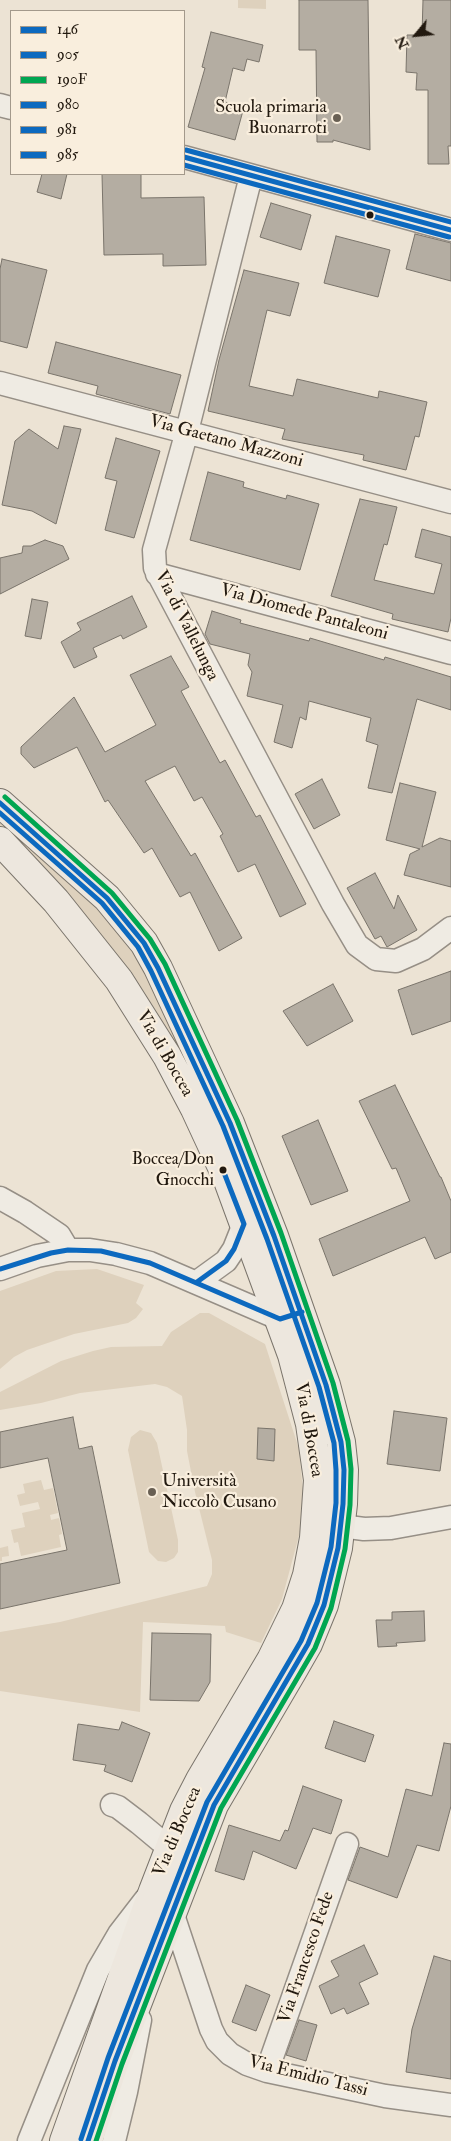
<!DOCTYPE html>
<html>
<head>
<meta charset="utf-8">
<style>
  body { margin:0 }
  #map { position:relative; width:451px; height:2141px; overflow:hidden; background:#ece3d4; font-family:"IM FELL Double Pica",serif }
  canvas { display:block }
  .legend { position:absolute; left:10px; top:10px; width:175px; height:165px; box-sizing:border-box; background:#f9eedd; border:1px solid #a3998b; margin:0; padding:6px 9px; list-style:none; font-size:15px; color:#22190f }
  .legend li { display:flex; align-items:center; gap:10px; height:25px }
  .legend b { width:25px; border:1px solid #a3998b }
  .north { position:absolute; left:391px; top:10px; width:50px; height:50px; -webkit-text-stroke:4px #f9eedd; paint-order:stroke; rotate:242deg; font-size:14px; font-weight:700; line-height:20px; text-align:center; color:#22190f }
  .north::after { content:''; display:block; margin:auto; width:18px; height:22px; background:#22190f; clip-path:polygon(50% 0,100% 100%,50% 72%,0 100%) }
</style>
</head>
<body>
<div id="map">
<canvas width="451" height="2141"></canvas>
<ul class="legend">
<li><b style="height:6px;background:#0c69bf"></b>146</li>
<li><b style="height:6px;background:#0c69bf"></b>905</li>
<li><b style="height:6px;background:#00a651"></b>190F</li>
<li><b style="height:6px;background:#0c69bf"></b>980</li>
<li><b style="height:6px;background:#0c69bf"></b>981</li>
<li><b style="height:6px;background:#0c69bf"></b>985</li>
</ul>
<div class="north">N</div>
</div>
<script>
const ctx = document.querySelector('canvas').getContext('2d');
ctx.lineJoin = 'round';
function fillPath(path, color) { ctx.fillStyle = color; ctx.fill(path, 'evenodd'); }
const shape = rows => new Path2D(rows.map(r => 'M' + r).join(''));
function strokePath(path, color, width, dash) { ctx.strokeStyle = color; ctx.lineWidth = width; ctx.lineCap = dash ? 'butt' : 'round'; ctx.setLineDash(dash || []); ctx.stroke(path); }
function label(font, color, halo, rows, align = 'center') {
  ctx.font = font + ' "IM FELL Double Pica",serif'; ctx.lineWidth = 4.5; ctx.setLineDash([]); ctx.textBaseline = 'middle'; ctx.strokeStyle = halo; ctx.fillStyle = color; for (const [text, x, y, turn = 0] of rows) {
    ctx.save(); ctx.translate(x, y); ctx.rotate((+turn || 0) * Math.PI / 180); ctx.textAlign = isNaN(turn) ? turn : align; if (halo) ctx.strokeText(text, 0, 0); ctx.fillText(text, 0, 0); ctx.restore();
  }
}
const green = shape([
  [238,0,266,0,266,9,238,8],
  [0,820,85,891,124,940,140,962,188,1058,181,1060,25,850,0,826],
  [97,1269,144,1285,136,1303,143,1309,136,1318,128,1323,74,1334,27,1350,14,1357,0,1369,0,1291,56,1271],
  [200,1313,209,1313,265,1344,299,1449,305,1513,282,1599,261,1643,226,1632,225,1626,143,1622,140,1712,0,1691,0,1632,60,1622,207,1586,212,1574,212,1560,195,1492,187,1451,187,1430,182,1396,167,1387,155,1384,80,1393,41,1403,0,1410,0,1392,61,1361,93,1351,111,1347,162,1346,171,1332],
  [140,1430,151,1433,157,1443,178,1540,178,1552,174,1558,166,1562,158,1561,149,1552,128,1450,131,1437],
  [41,1480,44,1490,53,1488,58,1513,50,1515,51,1520,59,1518,62,1534,59,1535,61,1547,21,1556,18,1542,14,1543,11,1530,25,1527,22,1513,40,1509,38,1502,20,1506,17,1495,25,1493,23,1484],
  [8,1546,9,1556,2,1557,2,1561,0,1561,0,1548]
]);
const building = shape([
  [299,0,368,0,370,150,333,140,333,142,317,142,316,50,299,50,299,0],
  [423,0,451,0,451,146,448,146,449,164,428,164,428,90,416,90,417,73,406,72,407,35,422,35,423,0],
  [211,32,263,45,259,62,247,59,244,71,233,68,225,102,244,107,235,140,188,127,205,68,202,67,211,32],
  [42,174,67,174,61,199,37,192,42,174],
  [102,174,141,174,141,198,204,197,206,265,163,266,163,254,104,255,102,174],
  [271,203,311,215,301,250,260,237,271,203],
  [415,234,451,243,451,281,406,269,415,234],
  [336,236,390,250,378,297,324,283,336,236],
  [2,259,47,270,27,348,0,341,0,269,2,259],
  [244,270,299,283,290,316,267,310,249,386,293,396,297,379,378,398,379,391,427,402,419,437,415,436,406,470,363,460,364,455,282,439,285,429,208,411,219,360,244,270],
  [56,342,181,375,170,414,96,394,98,386,48,373,56,342],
  [64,426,81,429,56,524,32,511,2,505,15,441,29,429,58,449,64,426],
  [116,438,160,451,134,538,105,530,117,481,105,478,116,438],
  [208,472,244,482,243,487,286,499,287,495,319,504,300,570,190,540,208,472],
  [360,499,397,507,387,545,384,544,374,580,434,594,442,564,415,557,422,529,451,537,451,618,448,632,392,619,393,614,331,596,360,499],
  [45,540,63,546,69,559,0,594,0,558,22,553,23,546,31,546,45,540],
  [132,596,147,627,123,639,121,635,93,648,97,657,74,668,61,642,81,630,77,623,132,596],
  [32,599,48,602,41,639,25,636,32,599],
  [212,611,241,620,240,623,309,641,310,638,384,660,385,657,451,677,451,710,417,699,392,793,368,788,378,745,366,741,371,718,309,701,306,720,300,717,292,748,274,742,283,705,247,696,252,672,248,665,250,654,210,644,205,634,212,611],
  [171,656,189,687,181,691,220,763,225,760,256,817,260,815,306,904,280,917,255,864,238,872,220,836,223,834,202,797,194,801,175,766,145,781,191,856,195,853,242,938,219,951,190,892,180,897,152,848,144,853,108,800,105,802,77,747,34,768,21,754,21,747,74,697,105,752,156,725,130,675,171,656],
  [322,779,340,815,314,829,295,794,322,779],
  [400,783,436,792,422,847,440,838,451,841,451,887,404,875,410,854,420,849,386,840,400,783],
  [375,873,394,909,398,895,417,930,387,947,381,936,375,939,347,888,375,873],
  [451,971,451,1021,412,1035,398,990,451,971],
  [333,984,353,1021,307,1046,283,1011,333,984],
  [395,1085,440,1177,441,1177,451,1201,451,1252,435,1259,425,1237,333,1276,319,1239,410,1201,396,1168,392,1169,359,1101,395,1085],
  [318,1120,348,1191,311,1205,282,1136,318,1120],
  [394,1411,447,1418,440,1471,387,1464,394,1411],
  [73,1417,79,1449,92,1446,120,1583,0,1609,0,1564,67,1550,48,1458,0,1468,0,1432,73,1417],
  [258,1428,275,1429,274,1461,257,1459,258,1428],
  [424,1611,425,1641,396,1643,397,1646,378,1647,376,1620,392,1620,392,1612,424,1611],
  [152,1633,211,1634,210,1682,199,1701,150,1700,152,1633],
  [334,1721,374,1735,365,1762,325,1748,334,1721],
  [122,1722,150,1733,132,1782,104,1771,106,1765,73,1760,78,1724,119,1730,122,1722],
  [444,1743,451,1744,451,1806,439,1851,417,1845,397,1898,348,1880,360,1847,388,1857,406,1789,432,1796,444,1743],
  [303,1786,342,1800,331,1834,313,1828,296,1869,253,1851,244,1880,215,1871,229,1825,280,1841,285,1830,288,1831,303,1786],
  [364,1945,378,1974,359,1983,369,2004,347,2014,344,2008,331,2014,319,1986,339,1976,331,1961,364,1945],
  [434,1956,451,1961,451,2079,406,2072,412,2029,434,1956],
  [246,1985,270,1995,256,2031,232,2022,246,1985],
  [299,2020,317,2025,306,2061,286,2055,299,2020]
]);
const minor = shape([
  [0,105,11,108],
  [184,157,451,230],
  [251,176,187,431,154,550,155,568,333,904,357,945,376,959,396,961,423,949,451,928],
  [0,383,451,502],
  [157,574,451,653],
  [0,1198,25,1212,59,1235,68,1250],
  [0,1269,37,1256,68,1250,90,1250,116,1254,150,1263,280,1319,289,1317],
  [197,1282,226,1261,234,1249,244,1224],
  [341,1526,364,1529,391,1528,451,1517],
  [112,1805,118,1807,139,1823,169,1848],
  [172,1912,211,2029,217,2041,230,2054,247,2064,267,2071,385,2096,451,2105],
  [267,2071,347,1844],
  [29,2141,98,1970,119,1934,146,1899],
  [114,2141,126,2092,140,2020]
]);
const major = shape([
  [0,803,107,898,144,943,158,968,230,1123,274,1236,326,1385,341,1442,344,1470,343,1504,338,1548,324,1605,308,1644,292,1672,214,1805,115,2061,88,2141],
  [0,841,56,901,119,980,167,1056,195,1109,227,1178,292,1355,310,1424,318,1480,314,1538,307,1575,296,1609,271,1660,200,1780,184,1811,153,1891,64,2141]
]);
const bus1 = shape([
  [0,803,107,898,144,943,158,968,230,1123,274,1236,326,1385,341,1442,344,1470,343,1504,338,1548,324,1605,308,1644,214,1805,115,2061,88,2141],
  [0,1269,51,1253,68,1250,101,1251,150,1263,280,1319,302,1312],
  [197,1282,226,1261,234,1249,244,1224,223,1170]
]);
const bus2 = shape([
  [0,813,102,903,138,947,151,971,223,1126,267,1239,319,1387,334,1443,336,1470,336,1503,331,1547,317,1603,301,1641,207,1802,108,2058,81,2139]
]);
const bus3 = shape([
  [5,797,112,893,150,939,165,964,237,1120,281,1233,333,1383,348,1441,351,1469,350,1505,345,1549,331,1608,315,1648,221,1808,122,2064,96,2141]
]);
const bus4 = shape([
  [184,157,451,230]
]);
const bus5 = shape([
  [184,165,449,237]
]);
const bus6 = shape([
  [186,150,451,222]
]);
const markers = [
  [337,118,5,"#696054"],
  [370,215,4.5,"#22190f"],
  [223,1170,4.5,"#22190f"],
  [152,1492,5,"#696054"]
];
const busNames = [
  ["Boccea/Don",214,1160],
  ["Gnocchi",214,1181]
];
const poiNames = [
  ["Scuola primaria",327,108],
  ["Buonarroti",327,129],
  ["Università",162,1482,"left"],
  ["Niccolò Cusano",162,1503,"left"]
];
const streetNames = [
  ["Via Gaetano Mazzoni",226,442,15],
  ["Via Diomede Pantaleoni",304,613,15],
  ["Via di Vallelunga",186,626,63],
  ["Via di Boccea",164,1054,60],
  ["Via di Boccea",308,1430,80],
  ["Via di Boccea",178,1832,-67],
  ["Via Francesco Fede",307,1958,-71],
  ["Via Emidio Tassi",308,2077,14]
];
fillPath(green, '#ded1bd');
fillPath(building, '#b4ada2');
strokePath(building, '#7a746b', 1);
strokePath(minor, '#968f86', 25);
strokePath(major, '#7a746b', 30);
strokePath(minor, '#efebe3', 22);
strokePath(major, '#ede7de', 28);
strokePath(bus1, '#0c69bf', 5);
strokePath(bus2, '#0c69bf', 5);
strokePath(bus3, '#00a651', 5);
strokePath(bus4, '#0c69bf', 5);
strokePath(bus5, '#0c69bf', 5);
strokePath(bus6, '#0c69bf', 5);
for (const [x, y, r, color] of markers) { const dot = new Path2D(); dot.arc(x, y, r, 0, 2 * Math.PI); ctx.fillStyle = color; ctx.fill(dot); strokePath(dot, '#f9eedd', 2); }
label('17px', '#22190f', '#f9eedd', busNames, 'right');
label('18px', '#22190f', '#f9eedd', poiNames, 'right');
label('18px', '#22190f', '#f9eedd', streetNames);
</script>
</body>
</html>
